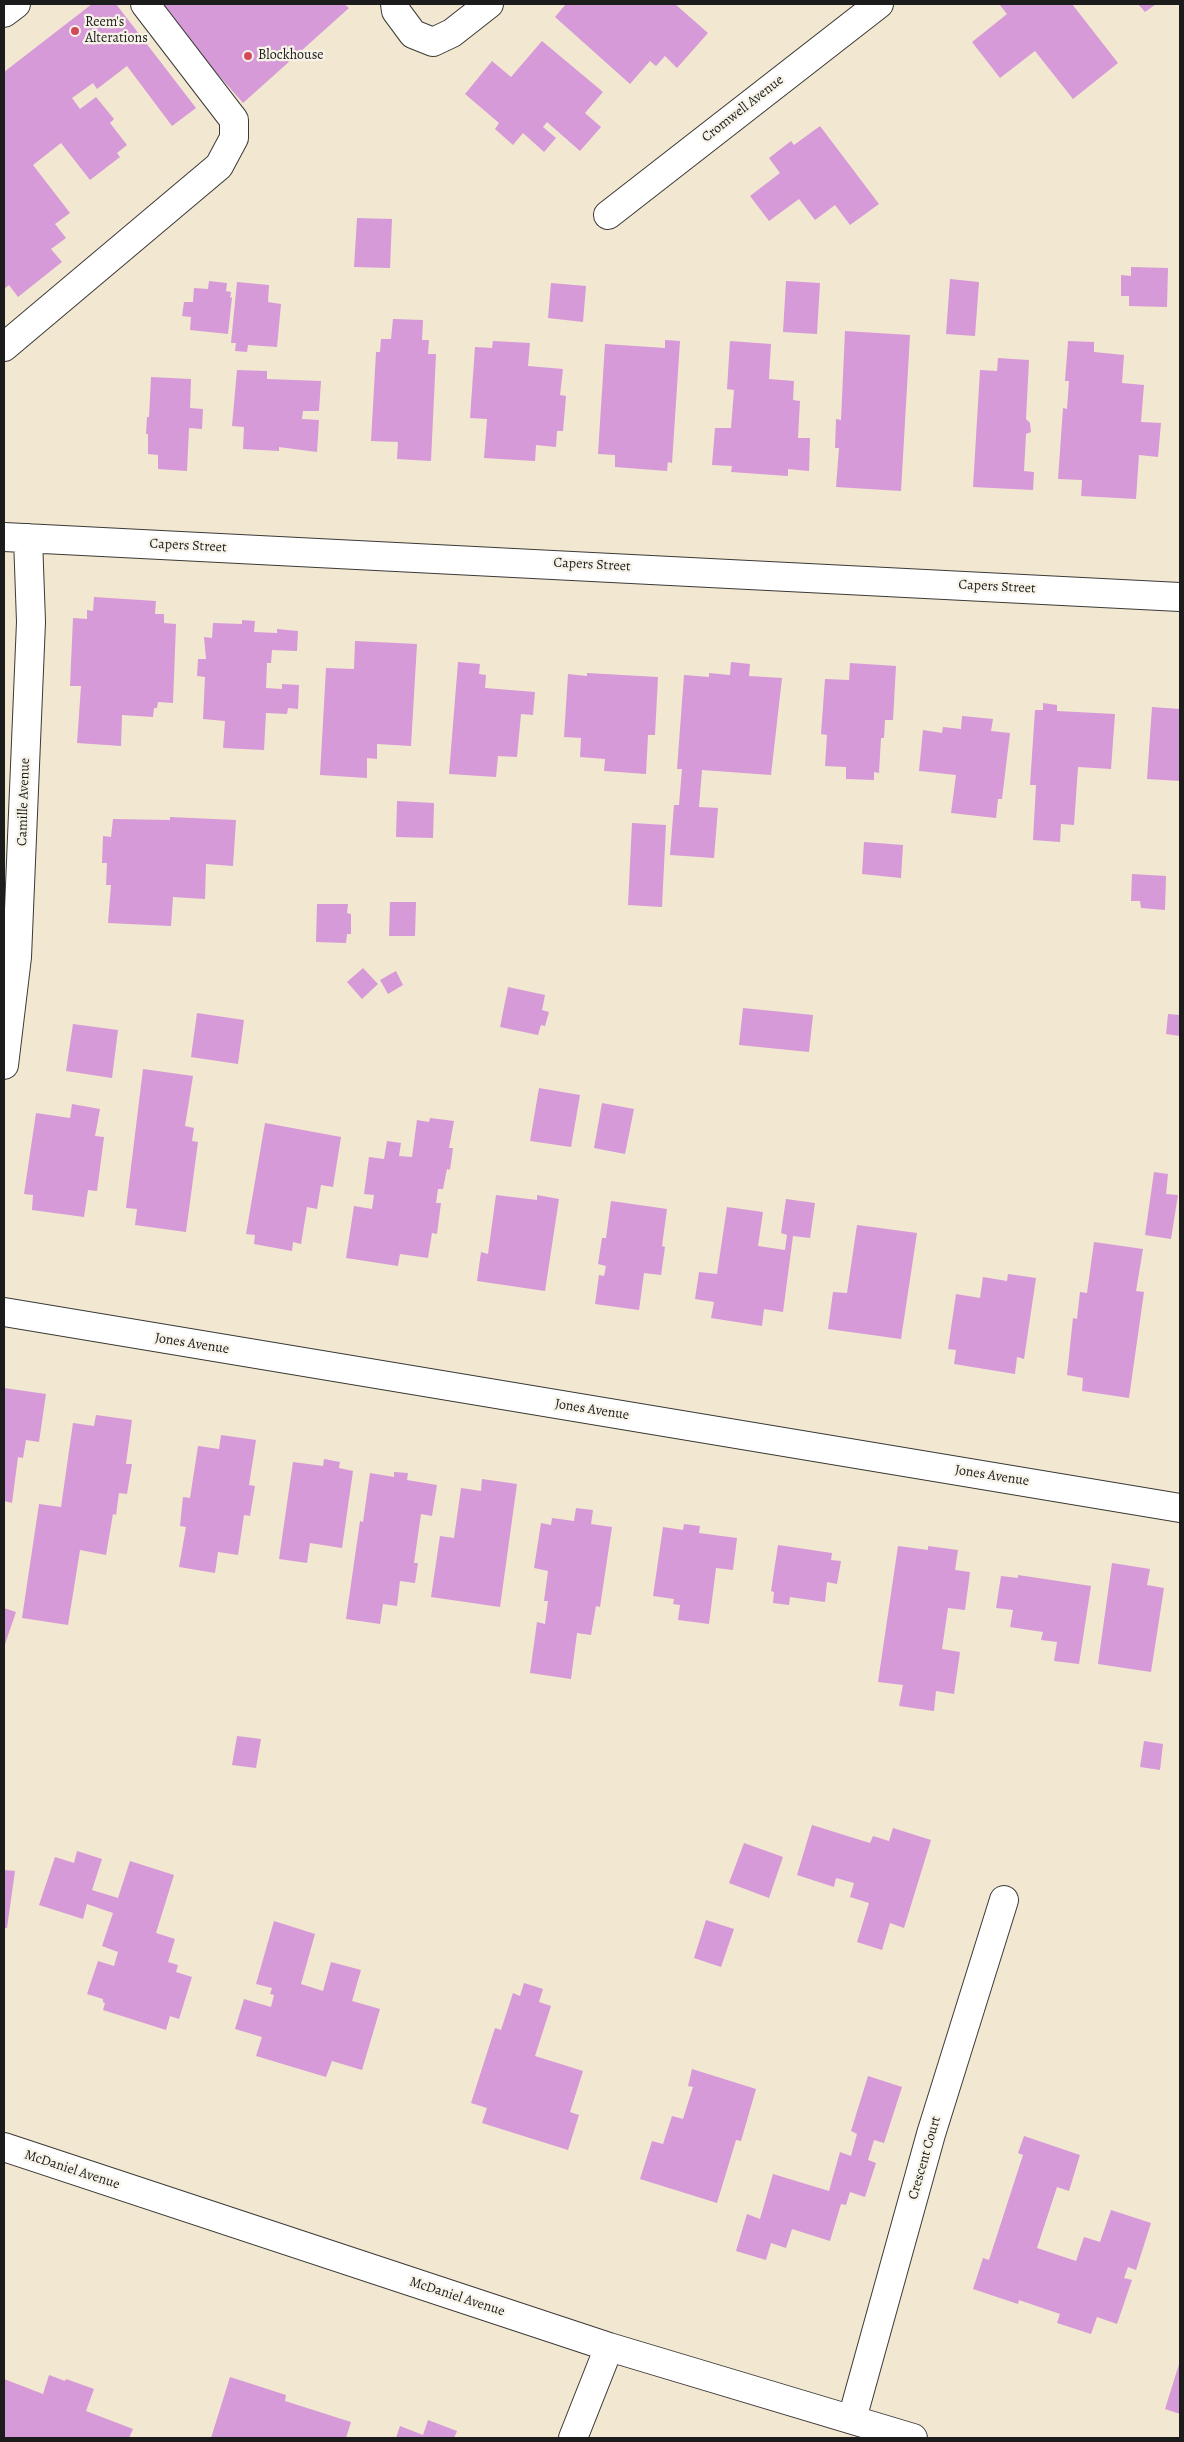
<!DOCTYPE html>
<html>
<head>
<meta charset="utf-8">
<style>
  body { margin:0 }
  #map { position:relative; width:1184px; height:2442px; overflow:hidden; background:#f2e7d0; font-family:Alegreya,serif }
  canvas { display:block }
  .frame { position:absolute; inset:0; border:5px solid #1c1c1c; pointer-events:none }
</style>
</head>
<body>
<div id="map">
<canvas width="1184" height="2442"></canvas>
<div class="frame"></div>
</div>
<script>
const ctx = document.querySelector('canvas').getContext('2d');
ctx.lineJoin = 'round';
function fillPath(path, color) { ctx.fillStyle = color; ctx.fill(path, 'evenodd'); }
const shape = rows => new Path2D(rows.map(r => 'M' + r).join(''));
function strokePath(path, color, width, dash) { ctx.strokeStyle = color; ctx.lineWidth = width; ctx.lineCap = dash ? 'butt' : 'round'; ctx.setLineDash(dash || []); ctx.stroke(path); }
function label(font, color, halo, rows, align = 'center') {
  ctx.font = font + ' Alegreya,serif'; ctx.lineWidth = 4.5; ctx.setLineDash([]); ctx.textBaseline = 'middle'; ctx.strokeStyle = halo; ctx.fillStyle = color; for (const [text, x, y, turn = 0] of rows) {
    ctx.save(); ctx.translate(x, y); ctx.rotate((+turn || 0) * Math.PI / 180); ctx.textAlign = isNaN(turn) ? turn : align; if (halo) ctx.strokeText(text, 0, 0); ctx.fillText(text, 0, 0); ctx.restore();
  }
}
const building = shape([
  [92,4,116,4,196,108,172,126,127,66,97,89,93,83,72,98,80,109,96,97,114,119,110,123,127,145,117,153,120,157,90,180,61,143,33,165,70,213,55,224,66,238,51,249,62,262,18,297,9,285,4,289,4,72],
  [156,4,344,4,349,8,243,103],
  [566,4,675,4,708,33,677,68,665,56,656,66,650,61,630,84,555,17],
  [999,4,1072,4,1118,63,1073,99,1035,51,1000,78,972,42,1007,14],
  [1138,4,1156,4,1145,12],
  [542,41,603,92,585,113,601,127,580,151,547,122,543,127,556,138,544,152,523,133,513,145,495,129,499,123,465,94,492,61,511,77],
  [820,126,879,204,850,225,835,205,815,220,799,199,769,221,750,196,780,173,769,158,791,141,794,145],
  [357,218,392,219,390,268,354,267],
  [1131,267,1168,268,1167,307,1129,306,1129,296,1121,296,1121,275,1131,276],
  [950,279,979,282,975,336,946,334],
  [209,281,227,283,226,291,231,292,230,298,232,297,228,334,190,330,191,317,182,316,184,302,193,302,194,288,208,289],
  [786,281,820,283,817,334,783,332],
  [237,282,269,285,268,302,281,304,277,347,248,345,247,352,235,351,236,343,231,343],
  [551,283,586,286,583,322,548,318],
  [393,319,423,320,422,340,429,340,428,354,436,354,431,461,397,459,398,442,371,441,376,352,380,352,381,339,391,339],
  [845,331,910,335,901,491,836,487,839,448,835,448,836,419,841,420],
  [665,340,680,341,672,463,668,462,667,471,615,467,615,455,598,454,605,344,665,348],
  [493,341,530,343,528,366,563,369,560,395,566,396,563,431,557,431,556,447,536,445,535,461,484,458,487,419,470,418,475,347,492,348],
  [730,341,771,344,769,379,794,381,793,400,800,401,798,438,810,438,809,471,788,469,788,476,731,472,732,466,712,465,715,428,731,428,734,390,727,389],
  [1068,341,1094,342,1094,352,1124,355,1122,383,1144,385,1141,422,1161,423,1158,457,1139,455,1136,499,1081,496,1082,480,1058,479,1063,408,1067,409,1069,381,1065,381],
  [998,358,1029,360,1026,419,1030,423,1031,432,1026,434,1024,471,1034,472,1033,490,973,487,980,370,997,371],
  [237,370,267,371,267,379,321,381,319,411,303,411,302,419,319,420,317,452,279,447,279,451,243,449,244,427,232,426],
  [151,377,191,379,190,408,203,409,202,429,189,428,187,471,158,469,158,455,148,454,148,434,146,434,147,417,149,417],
  [94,597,156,601,155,614,164,614,164,623,176,624,173,703,158,702,157,708,154,708,153,717,122,715,121,746,77,743,81,686,70,686,73,618,87,619,87,610,93,611],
  [242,620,255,621,254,632,277,633,277,629,298,631,297,651,272,650,271,663,267,663,266,688,282,689,282,684,299,685,298,709,288,708,287,714,266,713,264,750,223,748,225,721,203,719,205,677,197,676,198,659,206,659,204,637,212,638,213,623,242,624],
  [355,641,417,644,411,746,377,744,377,759,367,758,367,778,320,775,326,668,354,669],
  [458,662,480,664,479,674,486,675,485,688,535,692,533,715,521,714,517,757,498,756,496,777,449,774],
  [731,662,750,664,749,676,782,678,771,775,702,770,699,807,718,808,714,858,670,855,674,805,679,805,682,769,677,769,684,675,709,677,709,673,730,675],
  [850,663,896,666,893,720,885,720,884,738,881,738,879,773,874,772,874,780,846,779,846,767,825,766,827,735,821,734,825,679,849,680],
  [587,673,658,677,655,735,648,735,646,774,604,771,605,759,580,757,581,738,564,737,568,674,587,676],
  [1043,703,1057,705,1057,711,1115,714,1111,769,1078,767,1074,825,1061,824,1060,842,1033,840,1036,785,1030,785,1035,710,1043,710],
  [1152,707,1180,709,1180,781,1147,779],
  [962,716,993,719,991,731,1010,733,1002,799,998,799,996,818,951,813,956,775,919,771,923,730,942,733,943,727,961,729],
  [397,801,434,803,433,838,396,837],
  [170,817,236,820,233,866,206,864,205,899,173,897,171,926,108,923,111,885,106,885,107,863,102,863,103,836,111,837,113,819,170,820],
  [632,823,666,825,662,907,628,905],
  [864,842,903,845,901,878,862,874],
  [1132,874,1166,876,1165,910,1141,908,1140,901,1131,901],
  [390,902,416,902,415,936,389,936],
  [317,904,348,904,347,913,351,914,351,934,347,934,346,943,316,942],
  [363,968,378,984,362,999,347,982],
  [396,971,403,985,388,994,380,980],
  [508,987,545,995,542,1010,549,1012,545,1026,541,1025,538,1035,500,1027],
  [743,1008,813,1015,809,1052,739,1045],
  [197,1013,244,1020,238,1064,191,1057],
  [1168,1014,1180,1015,1180,1036,1166,1034],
  [73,1024,118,1030,112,1078,66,1071],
  [143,1069,193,1076,185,1126,194,1128,192,1141,198,1142,186,1232,135,1225,137,1209,126,1208],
  [539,1088,580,1095,571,1147,530,1141],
  [602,1103,634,1109,625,1154,594,1148],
  [72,1104,100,1109,95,1136,104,1137,97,1191,88,1190,84,1217,32,1210,33,1195,24,1194,36,1113,70,1118],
  [430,1118,454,1121,449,1148,453,1148,450,1170,447,1169,443,1189,438,1189,436,1203,441,1203,437,1234,432,1233,428,1258,400,1254,398,1266,346,1258,354,1206,372,1209,374,1195,364,1194,369,1157,384,1159,387,1141,401,1143,399,1156,412,1157,417,1120,429,1122],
  [265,1123,341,1137,333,1187,321,1185,317,1209,307,1207,301,1244,293,1242,292,1251,254,1244,255,1235,246,1234],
  [1154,1172,1168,1174,1166,1194,1178,1195,1171,1239,1145,1235],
  [496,1195,537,1200,537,1195,559,1199,545,1291,477,1281,481,1252,488,1254],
  [786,1199,815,1203,810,1238,793,1236,783,1312,764,1309,762,1326,711,1318,714,1302,695,1299,699,1272,717,1274,727,1207,763,1212,758,1246,785,1250,787,1235,781,1233],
  [611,1201,667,1209,662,1246,665,1247,661,1275,644,1273,639,1310,595,1304,599,1275,604,1276,606,1266,598,1264,602,1238,606,1238],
  [857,1225,917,1233,901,1339,828,1329,833,1292,847,1293],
  [1094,1242,1143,1249,1136,1291,1144,1292,1129,1398,1082,1391,1083,1378,1067,1375,1073,1318,1077,1319,1080,1292,1087,1293],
  [1008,1274,1036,1278,1024,1359,1017,1357,1015,1374,954,1364,956,1350,948,1349,956,1294,980,1298,983,1277,1007,1281],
  [4,1388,46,1394,39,1442,26,1440,23,1458,18,1457,12,1503,4,1501],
  [96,1415,132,1420,126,1464,132,1464,127,1494,119,1493,116,1515,113,1514,106,1555,80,1550,68,1625,22,1618,39,1504,61,1507,73,1423,94,1426],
  [221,1435,256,1440,249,1485,255,1486,250,1516,244,1515,238,1555,218,1552,215,1573,179,1567,186,1527,180,1526,183,1497,190,1498,198,1446,219,1449],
  [324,1459,340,1462,339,1468,353,1471,342,1548,310,1543,307,1563,279,1559,293,1462,323,1466],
  [394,1472,408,1473,407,1480,437,1485,432,1516,421,1514,414,1563,418,1563,415,1583,400,1581,397,1606,383,1604,380,1624,346,1619,360,1521,363,1522,370,1473,394,1477],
  [482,1479,517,1484,500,1607,431,1597,440,1536,454,1538,461,1488,481,1491],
  [576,1508,593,1510,591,1524,612,1527,600,1607,596,1606,591,1635,577,1633,571,1679,530,1673,537,1622,545,1624,548,1601,544,1601,548,1571,534,1568,541,1523,551,1525,552,1518,574,1521],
  [684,1524,700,1526,699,1533,737,1538,733,1570,716,1568,709,1624,678,1620,680,1605,673,1604,674,1599,653,1596,663,1527,683,1530],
  [778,1545,832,1553,831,1560,841,1561,837,1584,827,1582,825,1602,790,1597,789,1605,773,1603,774,1592,771,1591],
  [898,1546,928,1550,928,1546,958,1550,955,1570,970,1572,965,1610,948,1608,942,1649,960,1652,954,1694,936,1691,934,1711,899,1706,903,1685,878,1682],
  [1112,1563,1150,1569,1147,1585,1164,1588,1151,1672,1098,1664],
  [1018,1575,1091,1586,1079,1664,1054,1661,1057,1642,1041,1640,1043,1632,1010,1627,1013,1610,996,1608,1001,1576,1018,1578],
  [4,1608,16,1612,4,1647],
  [237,1736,261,1739,256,1768,232,1765],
  [1144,1741,1163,1744,1160,1770,1140,1767],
  [812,1825,870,1843,873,1836,889,1841,893,1828,931,1840,904,1928,890,1923,882,1950,857,1942,869,1903,850,1897,854,1883,836,1878,834,1887,797,1875],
  [744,1843,783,1857,769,1898,729,1883],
  [77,1851,102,1859,92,1890,118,1898,130,1861,174,1875,156,1933,175,1939,168,1962,178,1965,176,1972,192,1977,179,2019,170,2016,166,2030,103,2010,105,2003,103,2002,103,1999,87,1994,98,1961,114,1966,118,1952,102,1946,113,1913,87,1904,83,1919,39,1905,55,1857,74,1863],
  [4,1870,15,1871,7,1928,4,1928],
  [706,1920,734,1929,721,1967,694,1958],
  [274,1921,315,1934,301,1984,323,1991,331,1962,361,1970,352,2001,380,2009,362,2070,332,2061,326,2077,256,2056,262,2037,235,2029,244,1999,271,2007,274,1995,270,1994,272,1988,256,1984],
  [524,1983,543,1989,539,2002,551,2006,535,2056,583,2071,570,2112,579,2115,568,2150,482,2123,487,2108,471,2103,495,2028,501,2030,513,1993,520,1996],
  [692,2069,756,2089,741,2141,736,2140,717,2203,640,2179,652,2141,663,2144,672,2116,683,2119,693,2087,688,2086],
  [868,2076,902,2087,884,2143,874,2140,868,2160,876,2163,865,2197,850,2192,846,2205,841,2204,830,2241,792,2229,786,2248,771,2243,766,2260,736,2251,747,2214,760,2219,773,2174,829,2191,840,2152,851,2156,857,2134,851,2131],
  [1024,2136,1080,2155,1069,2191,1057,2187,1037,2248,1076,2261,1084,2237,1100,2242,1111,2210,1151,2223,1136,2270,1128,2267,1124,2278,1132,2280,1117,2324,1097,2317,1091,2334,1057,2323,1060,2314,1019,2300,1018,2304,973,2289,983,2258,989,2260,1023,2155,1018,2153],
  [1180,2361,1180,2414,1165,2409],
  [49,2375,65,2381,66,2379,94,2389,86,2411,133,2429,129,2438,4,2438,4,2379,43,2394],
  [230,2377,286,2395,285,2401,351,2422,346,2438,211,2438],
  [428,2420,457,2431,454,2438,396,2438,400,2426,423,2435]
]);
const minor = shape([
  [395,4,396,11,413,34,433,42,452,33,489,4],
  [4,13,16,4],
  [608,215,879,4],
  [4,347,219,166,234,138,234,120,145,4],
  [4,537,1180,597],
  [4,1065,17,957,31,622,28,538],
  [4,1312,1180,1508],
  [4,2147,609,2347,913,2438],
  [852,2419,931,2134,1004,1900],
  [573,2438,609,2347]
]);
const markers = [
  [75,31,5,"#d1495b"],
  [248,56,5,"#d1495b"]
];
const poiNames = [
  ["Reem's",85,23],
  ["Alterations",85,39],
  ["Blockhouse",258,56]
];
const streetNames = [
  ["Cromwell Avenue",743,109,-38],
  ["Capers Street",188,546,3],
  ["Capers Street",592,565,3],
  ["Capers Street",997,587,3],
  ["Camille Avenue",24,802,-88],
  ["Jones Avenue",192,1344,9],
  ["Jones Avenue",592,1410,9],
  ["Jones Avenue",992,1476,9],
  ["Crescent Court",925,2158,-74],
  ["McDaniel Avenue",72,2170,18],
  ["McDaniel Avenue",457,2297,18]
];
fillPath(building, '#d69ad8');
strokePath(minor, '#3c3a37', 30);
strokePath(minor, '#fff', 28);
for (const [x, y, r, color] of markers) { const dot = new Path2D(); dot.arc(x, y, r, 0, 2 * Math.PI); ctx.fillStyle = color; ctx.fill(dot); strokePath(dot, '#f7f3e8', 2); }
label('14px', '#1c1c1c', '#f7f3e8', poiNames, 'left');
label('14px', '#1c1c1c', '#f7f3e8', streetNames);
</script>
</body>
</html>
